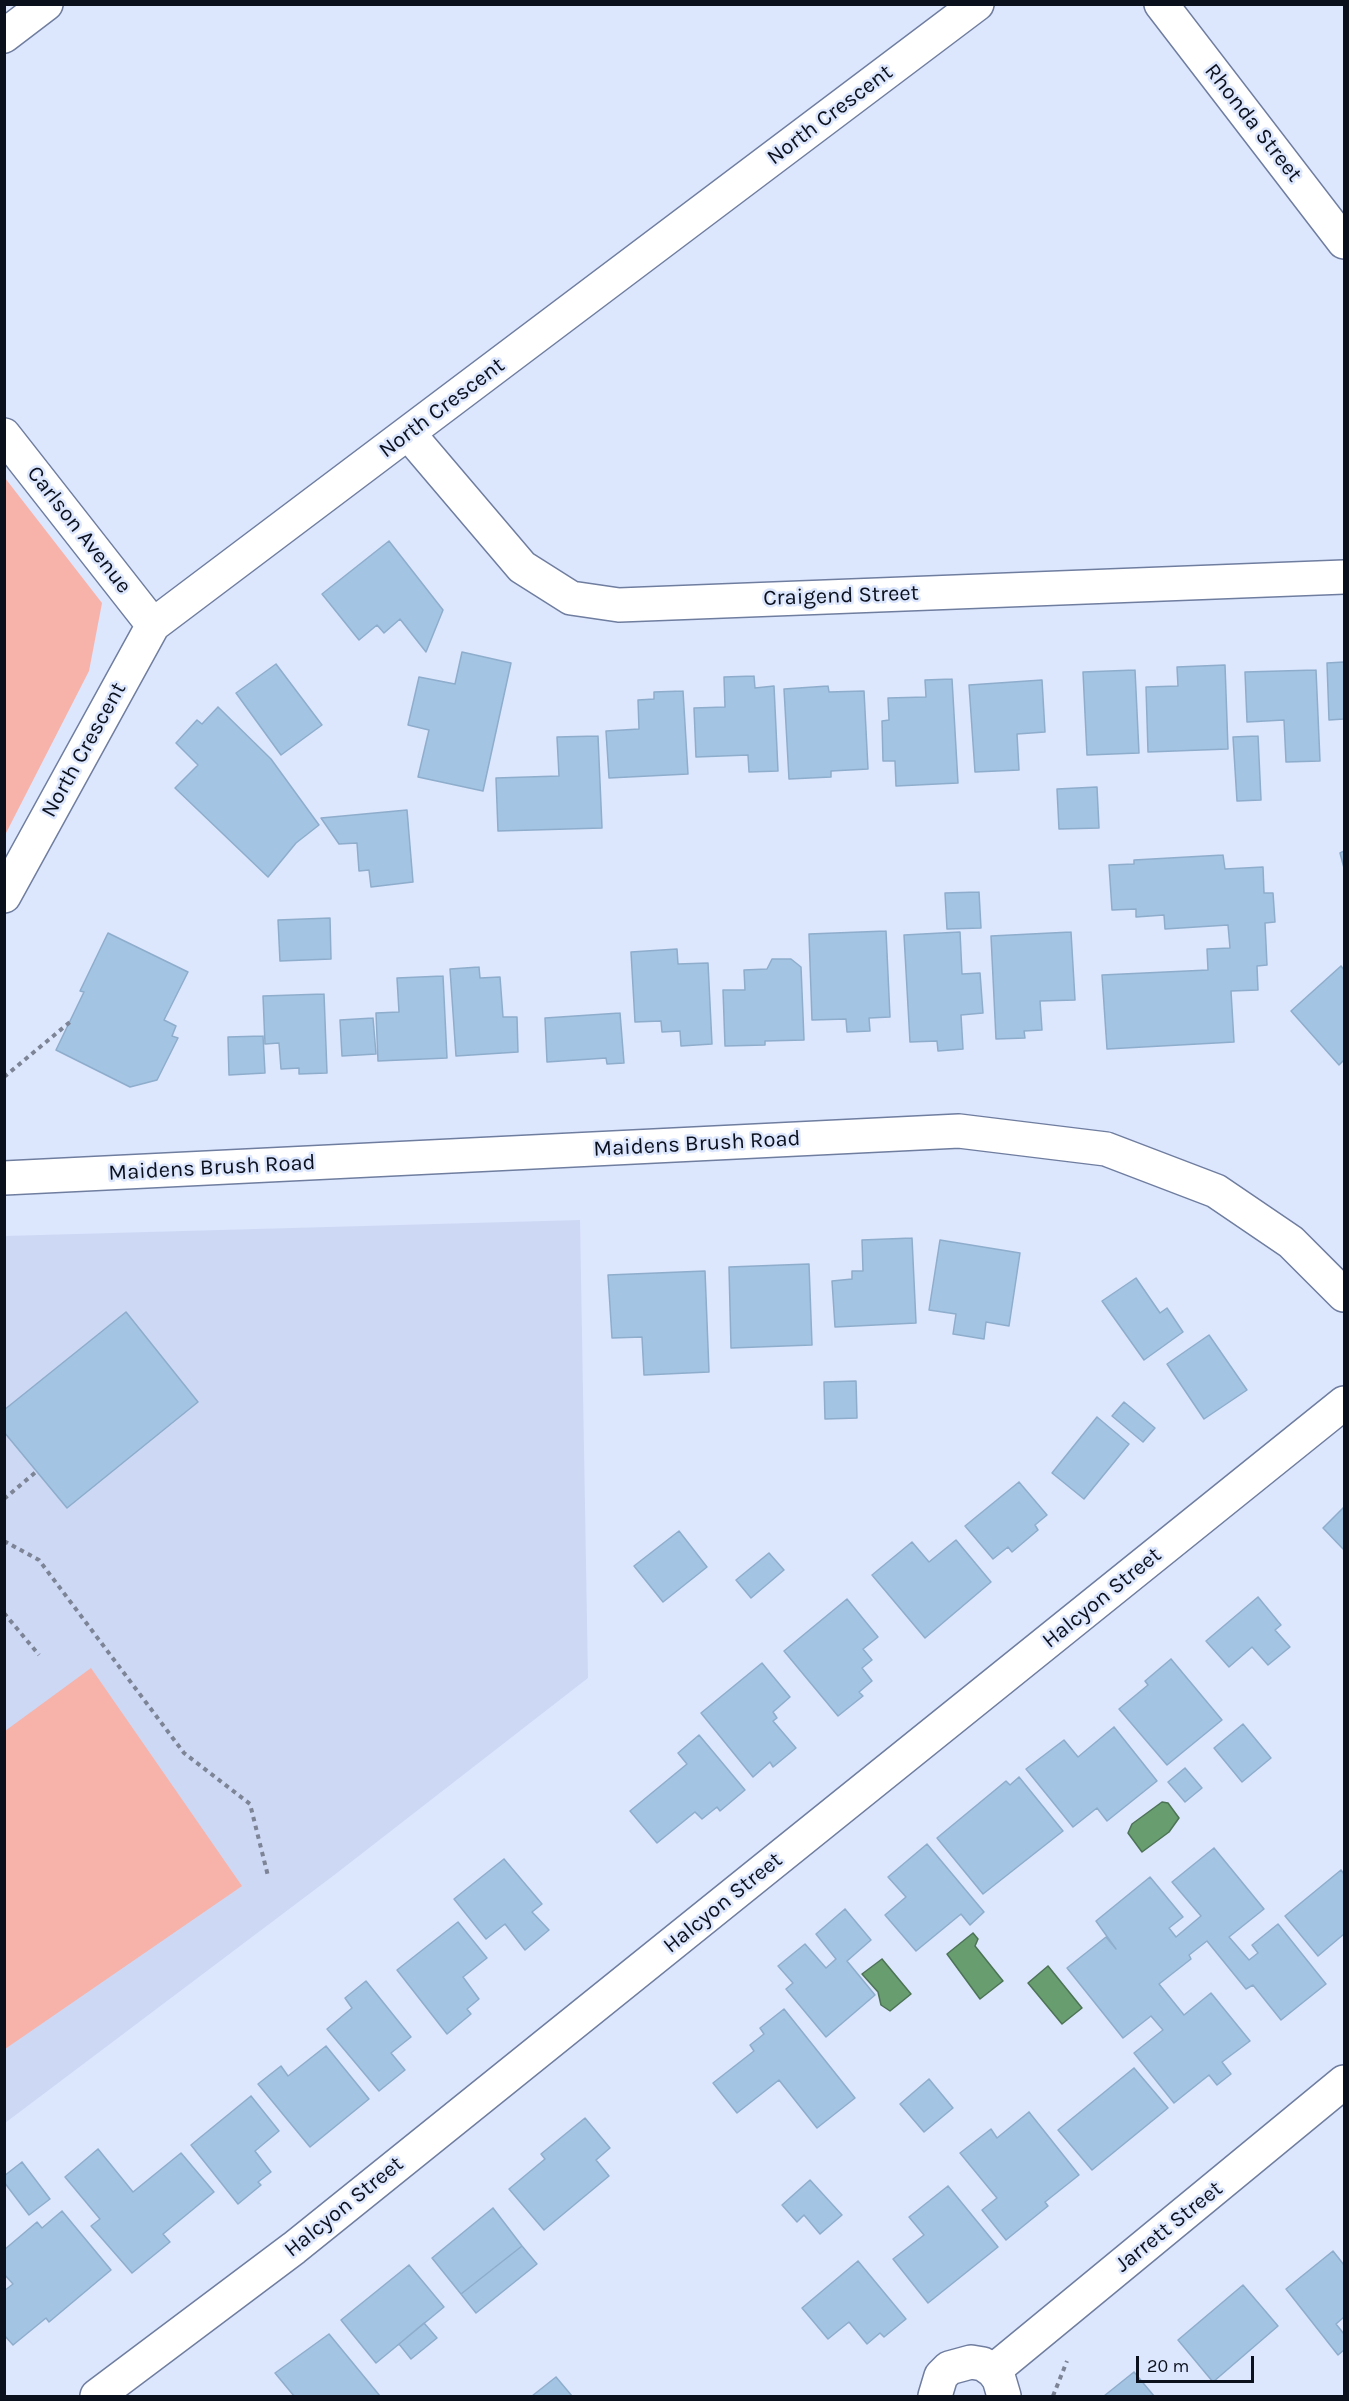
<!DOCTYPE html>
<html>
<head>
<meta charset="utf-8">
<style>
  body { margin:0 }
  #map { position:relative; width:1349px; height:2401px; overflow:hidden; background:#dce6fd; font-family:Karla,sans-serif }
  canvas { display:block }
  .frame { position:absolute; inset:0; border:6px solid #0b101d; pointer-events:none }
  .scale { position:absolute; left:1136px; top:2356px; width:118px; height:27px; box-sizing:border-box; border:3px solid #0b101d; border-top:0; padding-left:8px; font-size:18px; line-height:21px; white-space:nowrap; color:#0b101d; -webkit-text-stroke:4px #dce6fd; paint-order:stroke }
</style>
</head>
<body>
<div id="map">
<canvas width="1349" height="2401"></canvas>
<div class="frame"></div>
<div class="scale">20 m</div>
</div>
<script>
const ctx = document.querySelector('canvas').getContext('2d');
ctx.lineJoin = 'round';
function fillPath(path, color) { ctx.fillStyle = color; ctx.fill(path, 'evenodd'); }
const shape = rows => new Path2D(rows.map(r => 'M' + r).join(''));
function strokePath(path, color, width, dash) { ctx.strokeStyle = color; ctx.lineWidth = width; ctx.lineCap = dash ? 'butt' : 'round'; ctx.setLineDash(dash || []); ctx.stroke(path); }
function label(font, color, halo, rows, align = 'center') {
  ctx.font = font + ' Karla,sans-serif'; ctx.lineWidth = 5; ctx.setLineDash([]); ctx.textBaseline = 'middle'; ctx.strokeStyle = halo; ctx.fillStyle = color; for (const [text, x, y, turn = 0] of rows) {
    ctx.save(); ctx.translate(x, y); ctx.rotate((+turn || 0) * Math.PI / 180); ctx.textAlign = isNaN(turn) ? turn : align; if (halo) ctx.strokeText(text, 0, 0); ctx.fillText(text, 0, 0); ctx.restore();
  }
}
const built = shape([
  [580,1220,588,1678,333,1876,5,2123,5,1236]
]);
const green = shape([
  [5,478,102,603,89,671,5,835],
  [91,1668,242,1886,5,2049,5,1731]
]);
const water = shape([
  [1162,1802,1168,1803,1179,1818,1169,1832,1142,1852,1128,1833,1132,1824,1162,1802],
  [973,1933,978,1939,975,1946,1003,1981,980,1999,947,1954,973,1933],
  [882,1959,911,1994,890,2011,881,2005,878,1992,862,1974,882,1959],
  [1048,1966,1082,2008,1062,2024,1028,1983,1048,1966]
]);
const building = shape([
  [389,541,443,610,426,652,400,619,384,633,377,625,359,640,322,594,389,541],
  [462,652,511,663,483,791,418,777,429,730,408,725,419,677,455,684,462,652],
  [1344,662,1344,719,1329,720,1327,663,1344,662],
  [276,664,322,725,281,755,236,693,276,664],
  [1225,665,1228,749,1148,752,1146,687,1178,686,1177,667,1225,665],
  [1135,670,1139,753,1087,755,1083,672,1135,670],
  [1316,670,1320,761,1286,762,1284,720,1247,722,1245,672,1316,670],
  [754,676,755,688,774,686,778,771,749,772,748,755,696,757,694,708,725,707,724,677,754,676],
  [952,679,958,783,896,786,895,761,883,761,882,721,889,720,888,698,926,697,925,680,952,679],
  [1042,680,1045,732,1017,734,1019,770,975,772,969,685,1042,680],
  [828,686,829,692,864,691,868,769,831,771,831,777,789,779,784,689,828,686],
  [683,691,688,774,609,778,606,731,639,729,638,700,654,699,654,692,683,691],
  [218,707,271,759,319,825,296,843,268,877,175,788,198,765,176,743,197,720,202,724,218,707],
  [598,736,602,828,498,831,496,778,559,776,557,737,598,736],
  [1258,736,1261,800,1237,801,1233,737,1258,736],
  [1097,787,1099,828,1059,829,1057,789,1097,787],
  [407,810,413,882,371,887,369,870,359,871,357,843,339,844,321,818,407,810],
  [1344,851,1344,868,1340,853,1344,851],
  [1223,855,1225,869,1263,867,1264,893,1273,893,1275,922,1265,923,1267,965,1257,966,1258,990,1231,991,1234,1042,1107,1049,1102,975,1208,970,1207,949,1230,948,1228,925,1165,929,1164,915,1136,917,1136,909,1112,910,1109,865,1134,864,1134,860,1223,855],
  [979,892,981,928,947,929,945,893,979,892],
  [330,918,331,959,280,961,278,920,330,918],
  [886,931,890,1017,869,1018,870,1031,847,1032,846,1019,812,1020,809,934,886,931],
  [960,932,962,974,980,973,983,1013,961,1015,963,1049,938,1051,937,1041,910,1042,904,935,960,932],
  [1071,932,1075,1000,1040,1001,1042,1030,1024,1031,1025,1038,996,1039,991,936,1071,932],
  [108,933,188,972,164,1020,176,1026,172,1036,178,1038,157,1080,130,1087,56,1050,84,992,80,991,108,933],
  [677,949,678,964,708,963,712,1044,681,1046,680,1031,662,1032,661,1021,635,1022,631,952,677,949],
  [772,959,791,959,801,967,804,1040,765,1041,765,1045,725,1046,723,990,745,990,744,970,767,969,772,959],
  [1341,966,1344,970,1344,1060,1339,1065,1291,1011,1341,966],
  [479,967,480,978,500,977,503,1017,517,1017,518,1052,456,1056,450,969,479,967],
  [443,976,447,1058,378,1061,376,1013,399,1012,397,978,443,976],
  [324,994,327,1073,299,1074,299,1068,281,1069,279,1043,265,1044,263,996,324,994],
  [620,1013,624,1063,607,1064,606,1058,547,1062,545,1018,620,1013],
  [373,1018,376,1054,342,1056,340,1020,373,1018],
  [263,1036,265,1073,229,1075,228,1037,263,1036],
  [912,1238,916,1323,835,1327,832,1281,852,1279,852,1271,863,1271,862,1240,912,1238],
  [940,1240,1020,1253,1009,1326,986,1322,984,1339,953,1334,956,1314,929,1310,940,1240],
  [809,1264,812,1345,731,1348,729,1267,809,1264],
  [705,1271,709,1372,644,1375,642,1337,612,1338,608,1275,705,1271],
  [1136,1278,1160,1313,1167,1308,1183,1332,1144,1360,1102,1301,1136,1278],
  [126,1312,198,1402,67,1508,4,1432,4,1410,126,1312],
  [1209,1335,1247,1390,1204,1419,1167,1364,1209,1335],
  [856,1381,857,1418,825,1419,824,1382,856,1381],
  [1124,1402,1155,1428,1143,1442,1112,1416,1124,1402],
  [1097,1417,1129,1444,1084,1499,1052,1473,1097,1417],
  [1019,1482,1047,1515,1035,1525,1038,1530,1012,1552,1008,1547,993,1559,965,1526,1019,1482],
  [1344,1507,1344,1550,1323,1528,1344,1507],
  [679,1531,707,1567,663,1602,634,1566,679,1531],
  [956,1540,991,1582,925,1638,872,1575,912,1542,929,1562,956,1540],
  [769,1553,784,1570,751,1598,736,1580,769,1553],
  [1258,1597,1281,1625,1275,1630,1290,1647,1268,1665,1252,1647,1229,1667,1206,1641,1258,1597],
  [847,1599,878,1637,863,1649,872,1660,862,1668,872,1681,859,1692,863,1696,838,1716,784,1651,847,1599],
  [1171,1659,1222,1720,1167,1765,1119,1709,1148,1685,1145,1681,1171,1659],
  [762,1663,790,1697,773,1712,777,1718,773,1721,796,1748,773,1767,770,1762,753,1777,701,1713,762,1663],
  [1243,1724,1271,1758,1242,1782,1214,1748,1243,1724],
  [1114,1727,1157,1781,1107,1821,1097,1808,1073,1827,1026,1769,1064,1740,1078,1757,1114,1727],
  [699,1735,745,1790,720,1811,717,1807,702,1819,695,1812,657,1843,630,1811,687,1764,678,1753,699,1735],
  [1185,1768,1202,1788,1185,1802,1168,1782,1185,1768],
  [1019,1777,1063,1831,983,1894,937,1838,1006,1781,1010,1785,1019,1777],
  [927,1844,984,1912,970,1925,961,1914,916,1951,885,1915,906,1897,888,1877,927,1844],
  [1214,1848,1264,1909,1229,1937,1249,1960,1258,1953,1252,1945,1278,1924,1326,1984,1281,2020,1253,1985,1246,1989,1207,1941,1189,1955,1191,1959,1159,1984,1184,2015,1211,1993,1250,2041,1222,2062,1231,2074,1217,2085,1209,2075,1174,2103,1134,2053,1163,2030,1151,2016,1123,2038,1067,1968,1106,1937,1116,1949,1096,1921,1150,1877,1183,1917,1169,1928,1176,1937,1201,1916,1172,1882,1214,1848],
  [504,1859,542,1904,532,1912,549,1930,525,1950,505,1924,486,1939,454,1899,504,1859],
  [1341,1870,1344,1874,1344,1934,1318,1956,1285,1916,1341,1870],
  [845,1909,871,1940,847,1961,875,1995,826,2037,786,1989,793,1983,778,1966,805,1944,826,1968,836,1959,816,1934,845,1909],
  [458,1922,487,1958,463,1977,479,1999,467,2009,471,2014,447,2034,397,1970,458,1922],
  [366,1981,411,2037,391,2053,405,2070,379,2091,327,2029,352,2008,345,1998,366,1981],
  [784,2009,855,2098,817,2128,779,2080,737,2113,713,2083,754,2051,750,2045,764,2034,760,2028,784,2009],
  [326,2046,369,2099,310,2147,258,2084,281,2066,288,2076,326,2046],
  [1134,2068,1168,2108,1092,2170,1058,2130,1134,2068],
  [929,2079,953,2108,924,2132,900,2104,929,2079],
  [251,2096,279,2131,255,2151,271,2172,258,2182,261,2185,238,2204,191,2145,251,2096],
  [1029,2112,1079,2175,1045,2202,1048,2206,1006,2240,982,2210,997,2198,960,2153,991,2129,997,2138,1029,2112],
  [585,2118,610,2148,596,2160,609,2176,544,2230,509,2189,545,2159,541,2154,585,2118],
  [98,2149,133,2192,181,2153,214,2192,163,2234,170,2242,132,2273,91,2226,100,2219,65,2177,98,2149],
  [22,2162,50,2199,29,2215,4,2182,4,2176,22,2162],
  [810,2180,842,2215,820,2234,804,2215,797,2222,782,2205,810,2180],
  [948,2186,998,2247,928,2303,893,2259,924,2235,909,2217,948,2186],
  [493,2208,522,2246,461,2294,432,2258,493,2208],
  [62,2211,111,2270,49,2322,46,2318,13,2345,4,2335,4,2291,13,2284,4,2274,4,2250,37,2222,42,2228,62,2211],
  [522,2246,537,2264,476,2313,461,2294,522,2246],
  [1333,2251,1344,2265,1344,2317,1336,2324,1344,2334,1344,2350,1338,2355,1286,2289,1333,2251],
  [858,2261,906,2319,884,2337,880,2333,867,2344,849,2322,828,2339,802,2308,858,2261],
  [409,2265,444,2307,376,2363,341,2320,409,2265],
  [1243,2285,1278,2326,1213,2382,1178,2340,1243,2285],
  [424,2323,437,2338,411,2359,399,2344,424,2323],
  [329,2334,380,2396,294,2396,275,2373,329,2334],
  [1134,2372,1154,2396,1104,2396,1134,2372],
  [556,2377,572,2396,532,2396,556,2377]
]);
const path = shape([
  [4,1077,70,1022],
  [4,1499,37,1471],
  [4,1541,39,1560,184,1753,250,1804,268,1876],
  [4,1613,39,1655],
  [1053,2396,1067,2361]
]);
const street = shape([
  [1161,4,1344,242],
  [4,36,46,4],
  [408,433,522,567,571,598,619,605,1344,577],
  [4,435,153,625],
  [4,896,153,625,977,4],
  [993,2371,1344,2082],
  [97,2396,294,2248,1344,1403],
  [935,2396,941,2376,949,2368,971,2362,983,2364,993,2371,999,2379,1004,2396]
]);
const secondary = shape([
  [4,1178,959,1131,1106,1149,1216,1191,1291,1242,1344,1295]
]);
const streetNames = [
  ["North Crescent",830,115,-37],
  ["Rhonda Street",1253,123,52],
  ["North Crescent",442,408,-37],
  ["Carlson Avenue",79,530,52],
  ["Craigend Street",841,596,-2],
  ["North Crescent",84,750,-61],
  ["Maidens Brush Road",697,1144,-3],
  ["Maidens Brush Road",212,1168,-3],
  ["Halcyon Street",1102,1598,-39],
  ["Halcyon Street",723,1903,-39],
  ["Halcyon Street",344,2207,-39],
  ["Jarrett Street",1169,2227,-39]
];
fillPath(built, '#cdd8f4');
fillPath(green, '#f7b3aa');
fillPath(water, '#689d6f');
strokePath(water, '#4c7356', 1.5);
fillPath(building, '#a4c4e3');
strokePath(building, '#8eadcc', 1.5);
strokePath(street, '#6f7d9f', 36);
strokePath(secondary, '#6f7d9f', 36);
strokePath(path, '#7c8496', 4, [4.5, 4.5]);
strokePath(street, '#fff', 33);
strokePath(secondary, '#fff', 33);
label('22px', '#0b101d', '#dce6fd', streetNames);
</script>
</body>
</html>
